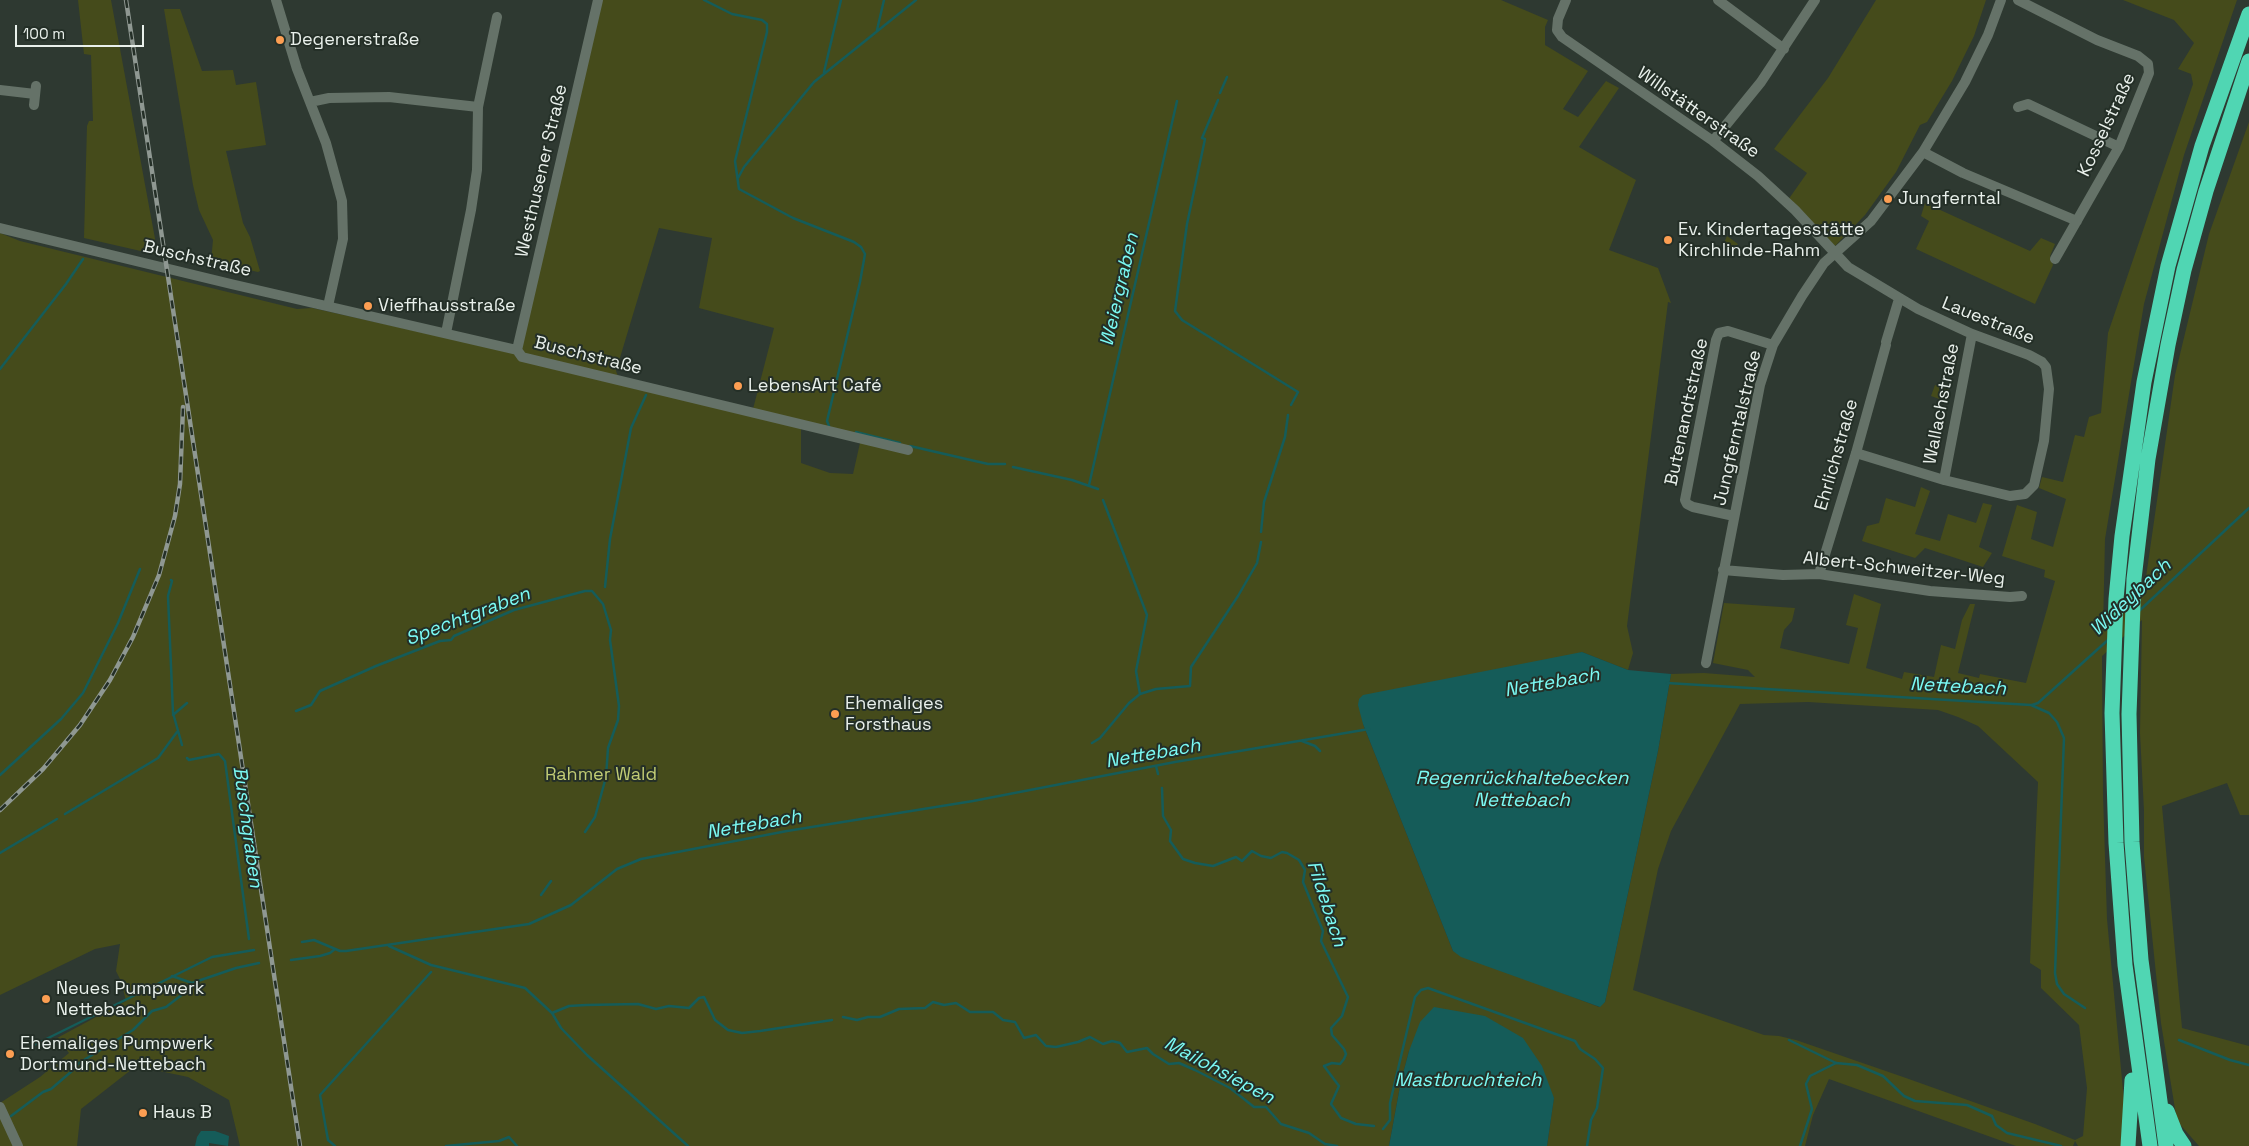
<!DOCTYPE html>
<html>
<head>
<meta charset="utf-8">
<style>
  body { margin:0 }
  #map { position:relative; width:2249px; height:1146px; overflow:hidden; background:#2e3931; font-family:"Space Grotesk",sans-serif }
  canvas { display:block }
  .scale { position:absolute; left:15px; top:25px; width:129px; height:22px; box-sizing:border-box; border:2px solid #e9f0eb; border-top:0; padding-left:6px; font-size:15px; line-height:18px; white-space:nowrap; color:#e9f0eb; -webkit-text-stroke:4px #242f27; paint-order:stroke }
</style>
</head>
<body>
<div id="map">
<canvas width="2249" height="1146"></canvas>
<div class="scale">100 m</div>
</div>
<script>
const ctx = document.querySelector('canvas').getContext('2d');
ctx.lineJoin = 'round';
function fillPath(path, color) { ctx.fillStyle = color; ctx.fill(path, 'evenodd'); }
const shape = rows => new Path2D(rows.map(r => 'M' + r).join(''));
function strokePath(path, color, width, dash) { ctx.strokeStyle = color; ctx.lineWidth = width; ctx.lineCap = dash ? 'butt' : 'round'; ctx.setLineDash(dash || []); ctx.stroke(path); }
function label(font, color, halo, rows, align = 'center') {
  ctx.font = font + ' "Space Grotesk",sans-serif'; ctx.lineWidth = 4; ctx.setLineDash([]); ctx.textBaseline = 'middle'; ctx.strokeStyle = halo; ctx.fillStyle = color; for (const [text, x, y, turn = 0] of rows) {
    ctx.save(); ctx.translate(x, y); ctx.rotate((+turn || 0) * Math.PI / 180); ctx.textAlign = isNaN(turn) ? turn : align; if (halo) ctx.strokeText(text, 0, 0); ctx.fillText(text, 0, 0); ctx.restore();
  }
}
const green = shape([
  [78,0,111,0,158,255,84,238,87,126,89,121,93,121,91,55,84,54],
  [601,0,1501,0,1548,20,1545,27,1545,45,1588,71,1563,109,1578,117,1606,81,1619,88,1579,147,1636,180,1609,250,1658,268,1671,303,1668,302,1627,626,1633,653,1628,670,1582,652,1363,724,1453,951,1599,1007,1605,1002,1658,751,1671,674,1704,673,1755,677,1748,670,1713,663,1724,603,1795,608,1792,621,1784,630,1780,648,1849,664,1858,628,1846,625,1854,594,1881,604,1866,668,1902,679,1904,672,1934,677,1941,645,1955,649,1962,620,1970,604,1975,604,1958,673,1979,678,1980,674,2026,683,2055,581,2044,577,2045,570,2002,556,2017,505,2037,512,2031,539,2053,547,2066,499,2039,488,2042,477,2063,482,2075,435,2084,437,2089,417,2101,413,2108,333,2193,84,2191,74,2178,69,2194,43,2174,20,2123,0,2237,0,2184,155,2144,304,2105,539,2103,629,2144,591,2175,375,2209,234,2249,122,2249,815,2240,815,2227,783,2162,806,2182,1028,2249,1046,2249,1146,2199,1146,2177,1121,2161,1023,2144,857,2144,811,2140,733,2142,620,2102,656,2102,660,2103,795,2107,919,2124,1101,2121,1146,2078,1146,2075,1141,2073,1146,2016,1146,1829,1079,1813,1115,1805,1146,1547,1146,1554,1097,1409,1051,1401,1081,1389,1146,240,1146,229,1100,188,1077,136,1066,81,1109,77,1146,0,1146,0,1103,40,1077,69,1053,57,1038,126,1001,121,981,116,971,120,944,95,949,0,995,0,233,20,241,297,309,312,308,519,354],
  [659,228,712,238,699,308,774,328,753,409,618,376,616,371],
  [801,428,860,443,853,474,830,473,801,463],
  [1808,702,1938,710,1958,717,1978,726,2038,782,2030,963,2041,970,2041,988,2079,1025,2087,1088,2083,1136,2075,1140,2035,1124,1906,1078,1796,1040,1779,1036,1764,1035,1633,990,1658,869,1671,831,1740,704],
  [1876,0,1986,0,1974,36,1952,81,1927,122,1920,125,1896,172,1865,215,1835,246,1788,200,1807,173,1774,149,1828,78],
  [164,9,180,9,202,71,233,70,236,85,256,82,266,145,226,151,243,223,250,237,260,271,258,272,211,262,213,240,199,210,193,185],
  [1925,203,2030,251,2041,238,2055,244,2050,256,2053,265,2035,304,1916,249,1929,221,1921,216],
  [1727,236,1738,244,1732,252,1723,245],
  [1935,385,1949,389,1945,401,1931,396],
  [1921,487,1930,491,1915,534,1940,541,1948,514,1976,523,1983,503,1992,505,1979,547,1992,553,1983,567,1925,548,1915,558,1862,541,1867,526,1879,523,1886,498,1915,507]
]);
const water = shape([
  [1582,652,1628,670,1671,674,1658,751,1605,1002,1600,1007,1461,957,1453,951,1363,724,1358,705,1359,699,1363,695],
  [1434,1007,1485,1016,1523,1038,1542,1066,1554,1098,1547,1146,1389,1146,1401,1081,1409,1051,1420,1022],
  [201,1131,215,1131,229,1136,228,1146,209,1143,209,1146,195,1146,197,1137]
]);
const stream = shape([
  [704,0,732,14,762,20,767,24,767,32,735,161,739,189,793,218,854,242,861,247,865,254,860,282,827,421,829,426],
  [877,30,884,0],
  [824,72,841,0],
  [1220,93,1227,77],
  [1218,100,1202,138,1205,139,1187,224,1175,311,1182,320,1298,392,1291,405],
  [738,178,744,167,814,82,916,0],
  [0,369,66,284,83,259],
  [856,432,900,443],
  [910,446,988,464,1005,464],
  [1013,467,1072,480,1098,489],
  [1089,485,1177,101],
  [1103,500,1147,615,1136,671,1140,694],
  [1261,532,1264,502,1285,437,1288,415],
  [171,580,172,581,168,596,173,713,182,745],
  [605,587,610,539,631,428,646,395],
  [2139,611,2249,508],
  [1667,683,2031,705,2049,713,2057,722,2064,738,2055,973,2057,984,2064,994,2085,1008],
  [2032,705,2038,703,2109,639],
  [296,711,311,705,320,691,376,666,440,641,451,640,454,636,514,610,585,591,592,591,603,604,611,630,610,640,619,706,618,720,608,748,606,777,595,817,585,832],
  [173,715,187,703],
  [1302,741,1315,746,1320,751],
  [1092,743,1100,738,1129,703,1140,694,1156,689,1190,686,1191,667,1238,596,1257,563,1261,542],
  [187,758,189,760,219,754,225,761,249,939],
  [1156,766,1158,774],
  [0,775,61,719,83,693,118,623,140,569],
  [1162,788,1163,816,1171,830,1170,841,1183,859,1195,863,1213,866,1236,857,1242,861,1252,851,1261,856,1271,858,1282,852,1287,853,1299,860,1305,870,1303,882,1323,931,1321,941,1348,997,1342,1016,1331,1028,1332,1035,1344,1049,1346,1054,1344,1059,1340,1064,1332,1063,1324,1066,1339,1086,1331,1104,1341,1118,1356,1124,1374,1126],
  [65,814,158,758,177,732],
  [0,853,57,819],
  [541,895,551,881],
  [302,942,314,940,340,951,346,951,529,924,571,905,617,869,641,859,787,831,973,801,1175,762,1369,729],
  [389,946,431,965,525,988,552,1013,569,1006,586,1005,638,1004,656,1009,669,1006,689,1008,699,998,704,997,715,1020,728,1030,742,1033,760,1031,832,1020],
  [291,960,320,956,330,953,335,949],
  [172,976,192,983,236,968,259,963],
  [552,1013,561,1028,587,1055,688,1146],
  [843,1017,857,1020,868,1017,880,1017,899,1009,925,1008,933,1002,944,1005,956,1003,970,1012,993,1012,1003,1020,1015,1022,1024,1038,1036,1035,1046,1046,1056,1047,1078,1042,1090,1037,1103,1044,1112,1041,1120,1043,1127,1052,1147,1048,1153,1054,1169,1064,1179,1063,1195,1070,1230,1088,1254,1107,1266,1107,1281,1124,1309,1133,1325,1144,1337,1146],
  [1789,1040,1836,1063,1857,1065,1883,1076,1904,1096,1915,1101,1967,1105,1992,1116,1996,1125,2007,1133,2061,1146],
  [2179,1040,2230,1060,2249,1065],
  [24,1050,212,957,254,950],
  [11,1116,43,1092,51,1089,72,1071,79,1063,133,1030,152,1011,166,1007,188,990,192,983],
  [1383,1129,1390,1120,1390,1103,1415,997,1421,990,1428,988,1575,1041,1580,1049,1595,1059,1603,1068,1597,1108,1591,1120,1587,1146],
  [335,1146,328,1140,320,1095,431,972],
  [446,1146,499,1141,509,1137,517,1146],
  [1800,1146,1812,1109,1806,1084,1810,1076,1836,1063]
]);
const minor = shape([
  [276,0,297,69,326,143,342,201,343,239,328,306],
  [1566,0,1558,19,1557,30,1562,37,1713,141,1758,176,1795,210,1848,267,1918,309,1972,334,2029,355,2042,362,2046,367,2049,389,2044,441,2034,485,2025,494,2010,496,1944,480,1856,453],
  [1718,0,1784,49],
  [2018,0,2097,40,2138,56,2148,64,2149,73,2119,147,2055,259],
  [0,90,35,94],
  [310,102,329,98,389,97,478,107],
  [34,105,36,86],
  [2018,107,2028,104,2119,147],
  [1713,141,1761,82,1815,0],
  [1923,152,1963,173,2077,221],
  [0,228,231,284,517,350,522,357,908,450],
  [446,333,471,210,477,170,478,107,497,17],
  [1886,342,1899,299],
  [517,350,598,0],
  [1944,480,1972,334],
  [1734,516,1693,507,1687,504,1685,500,1716,340,1719,333,1728,331,1773,345],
  [1723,570,1783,575,1819,574,1930,591,2010,597,2022,596],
  [1819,574,1856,453,1886,345],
  [1706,663,1753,421,1760,385,1773,345,1802,296,1824,263,1871,221,1923,152,1965,82,1988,35,2001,0],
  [0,1107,18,1146]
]);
const motorway = shape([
  [2167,1111,2176,1134,2184,1146],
  [2128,1146,2132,1080],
  [2150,1146,2125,965,2116,843,2112,713,2116,599,2122,536,2144,382,2168,266,2202,146,2249,14],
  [2166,1146,2141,960,2132,842,2129,714,2134,579,2148,459,2168,345,2184,270,2206,191,2249,61]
]);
const rail = shape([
  [126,0,300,1146],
  [0,810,43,769,80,725,110,680,133,637,159,575,175,516,180,484,183,407]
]);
const markers = [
  [280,40,5,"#fc9e52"],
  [1888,199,5,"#fc9e52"],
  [1668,240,5,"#fc9e52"],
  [368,306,5,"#fc9e52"],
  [738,386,5,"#fc9e52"],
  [835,714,5,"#fc9e52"],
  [46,999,5,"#fc9e52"],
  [10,1054,5,"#fc9e52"],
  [143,1113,5,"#fc9e52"]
];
const poiNames = [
  ["Degenerstraße",290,40],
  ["Jungferntal",1898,199],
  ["Ev. Kindertagesstätte",1678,230],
  ["Kirchlinde-Rahm",1678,251],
  ["Vieffhausstraße",378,306],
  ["LebensArt Café",748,386],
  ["Ehemaliges",845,704],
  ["Forsthaus",845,725],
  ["Neues Pumpwerk",56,989],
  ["Nettebach",56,1010],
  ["Ehemaliges Pumpwerk",20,1044],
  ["Dortmund-Nettebach",20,1065],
  ["Haus B",153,1113]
];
const streetNames = [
  ["Willstätterstraße",1698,113,35],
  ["Kosselstraße",2107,125,-65],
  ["Westhusener Straße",542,171,-77],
  ["Buschstraße",197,259,13],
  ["Lauestraße",1988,321,22],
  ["Buschstraße",588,356,14],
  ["Wallachstraße",1942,404,-79],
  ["Butenandtstraße",1687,412,-78],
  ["Jungferntalstraße",1738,428,-77],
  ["Ehrlichstraße",1837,455,-74],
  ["Albert-Schweitzer-Weg",1904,569,6]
];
const parkNames = [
  ["Rahmer Wald",601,775]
];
const waterNames = [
  ["Weiergraben",1120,290,-77],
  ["Wideybach",2131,598,-43],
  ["Spechtgraben",468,617,-21],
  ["Nettebach",1552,683,-10],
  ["Nettebach",1958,687,3],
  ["Nettebach",1153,754,-10],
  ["Regenrückhaltebecken",1522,779],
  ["Nettebach",1522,801],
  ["Nettebach",754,825,-10],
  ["Buschgraben",247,827,82],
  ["Fildebach",1326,904,72],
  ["Mailohsiepen",1219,1071,28],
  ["Mastbruchteich",1468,1081]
];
fillPath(green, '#454b1b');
fillPath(water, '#155c59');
strokePath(stream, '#155c59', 2.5);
strokePath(minor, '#657268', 10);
strokePath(motorway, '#50d6b3', 15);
strokePath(rail, '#8f9892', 4.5);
strokePath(rail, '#242f27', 2.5, [8]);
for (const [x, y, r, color] of markers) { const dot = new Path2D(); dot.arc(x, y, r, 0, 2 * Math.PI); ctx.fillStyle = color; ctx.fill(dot); strokePath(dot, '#242f27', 2); }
label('18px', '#e9f0eb', '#242f27', poiNames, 'left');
label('18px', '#e9f0eb', '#242f27', streetNames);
label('18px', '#c1cc74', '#242f27', parkNames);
label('italic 19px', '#7bfaf4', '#242f27', waterNames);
</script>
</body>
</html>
